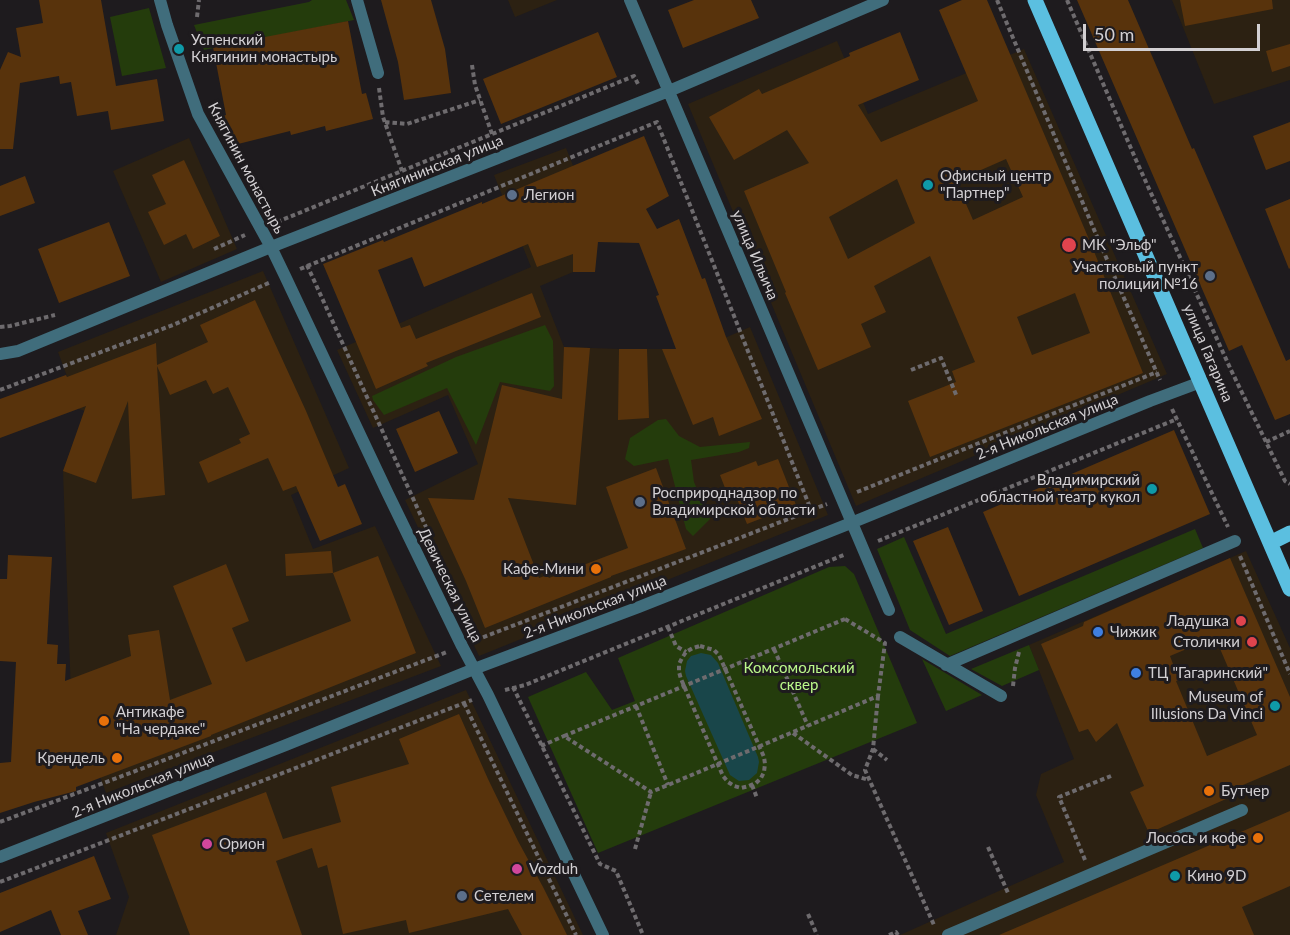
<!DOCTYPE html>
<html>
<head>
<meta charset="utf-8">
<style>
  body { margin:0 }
  #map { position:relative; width:1290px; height:935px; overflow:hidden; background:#1e1b1e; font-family:Lato,sans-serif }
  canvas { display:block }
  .scale { position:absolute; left:1083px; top:24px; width:177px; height:27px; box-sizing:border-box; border:3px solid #d3d0d3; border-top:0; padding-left:8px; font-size:18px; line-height:21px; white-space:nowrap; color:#d3d0d3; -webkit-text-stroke:4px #1e1b1e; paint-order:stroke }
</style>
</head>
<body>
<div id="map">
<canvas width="1290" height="935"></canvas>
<div class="scale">50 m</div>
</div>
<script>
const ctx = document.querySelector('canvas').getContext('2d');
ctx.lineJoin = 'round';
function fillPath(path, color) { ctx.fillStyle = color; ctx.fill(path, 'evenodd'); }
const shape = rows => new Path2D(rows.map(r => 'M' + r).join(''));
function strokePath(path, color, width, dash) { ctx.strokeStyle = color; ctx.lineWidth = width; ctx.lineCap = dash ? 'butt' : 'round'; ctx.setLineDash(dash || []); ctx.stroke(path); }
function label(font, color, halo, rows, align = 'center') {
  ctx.font = font + ' Lato,sans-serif'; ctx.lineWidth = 6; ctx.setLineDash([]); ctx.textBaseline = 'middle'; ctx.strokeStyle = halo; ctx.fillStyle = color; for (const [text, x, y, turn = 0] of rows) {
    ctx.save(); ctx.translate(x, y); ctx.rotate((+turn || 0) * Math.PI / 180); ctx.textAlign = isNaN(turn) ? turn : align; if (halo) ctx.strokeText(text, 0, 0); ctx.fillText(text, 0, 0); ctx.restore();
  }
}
const commercial = shape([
  [508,0,557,0,515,17],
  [1172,0,1290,0,1290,80,1214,104],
  [837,41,868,114,1024,49,1167,374,856,506,688,104],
  [189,138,237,249,161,282,113,171],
  [566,148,595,221,575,226,573,272,540,286,564,347,619,349,691,349,727,337,750,327,828,515,479,656,405,500,478,464,448,395,373,428,337,350,531,267,494,175],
  [263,271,349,468,291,495,313,549,375,526,441,666,106,793,71,695,63,471,85,411,79,409,58,352],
  [1246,551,1290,648,1290,935,900,935,1064,862,1036,795,1041,774,1074,759,1029,645],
  [466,690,583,935,116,935,129,897,106,833]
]);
const green = shape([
  [312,0,346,0,354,20,204,50,194,25,309,2],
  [149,8,166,68,122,76,110,17],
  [545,325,553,341,554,386,550,391,500,382,476,445,447,388,384,415,373,400,372,396,456,357],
  [666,419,679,436,700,447,750,442,749,448,739,452,691,460,694,482,710,519,693,536,686,529,668,459,634,466,625,459,630,438,658,420],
  [1195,529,1203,548,950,656,910,630,877,549,904,537,946,634],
  [845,566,854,574,917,723,598,853,528,697,586,672,612,710,635,701,618,658,829,567],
  [1029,645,1039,670,1002,686,971,669],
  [922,659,982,695,946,711]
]);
const water = shape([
  [701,653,711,655,718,663,758,757,759,762,757,773,749,780,739,781,730,775,686,676,685,671,687,661,691,656]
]);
const building = shape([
  [39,0,101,0,116,86,157,79,164,121,111,130,108,111,77,116,71,82,60,84,59,76,20,83,13,149,0,149,0,70,8,52,21,57,16,28,43,23],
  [381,0,431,0,445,49,451,93,404,100,398,62],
  [694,0,751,0,759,18,683,48,668,10],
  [962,0,987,0,1091,244,1143,373,930,457,908,401,956,382,952,371,975,362,930,256,874,286,886,312,861,324,871,347,818,370,785,293,786,292,744,191,809,163,787,130,734,160,709,117,759,89,762,94,850,56,849,53,900,32,919,80,858,105,881,142,978,101,939,10],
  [1006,159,1023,197,973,220,956,181],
  [897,179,915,223,848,259,829,217],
  [1075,293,1090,333,1032,355,1017,317],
  [1077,0,1128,0,1192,149,1194,148,1286,361,1290,359,1290,414,1275,420,1242,345,1229,351],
  [1180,0,1272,0,1273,9,1185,26],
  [348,21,362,94,366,93,373,119,326,131,325,126,291,135,290,131,238,144,219,117,226,115,213,47],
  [598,32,617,77,501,124,483,79],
  [1290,44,1290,66,1272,72,1266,51],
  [1290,122,1290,161,1266,170,1253,136],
  [644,136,669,196,646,209,657,229,679,219,702,279,705,278,726,337,762,419,719,436,713,417,693,425,662,349,676,349,656,296,659,295,639,243,598,242,595,272,573,272,573,254,537,267,528,244,424,287,412,257,378,270,401,328,410,325,416,339,532,293,541,317,426,363,428,366,376,389,323,264,383,240,384,242,482,202,482,204],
  [184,160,220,236,193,249,186,234,164,245,148,212,166,204,152,175],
  [25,176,35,203,0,216,0,186],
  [1290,199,1290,268,1289,269,1265,209],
  [109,222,130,276,59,303,38,249],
  [255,300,306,411,338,487,345,484,362,524,320,541,296,486,283,491,268,458,208,483,199,462,241,443,239,439,250,434,228,387,213,394,206,380,170,395,157,366,165,495,132,499,128,401,96,483,63,471,86,406,0,438,0,399,66,375,67,377,156,343,157,365,208,342,200,325],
  [564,347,590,348,576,505,508,498,539,578,547,575,549,578,628,548,606,487,656,468,686,549,611,576,611,577,485,628,466,581,428,498,474,500,502,385,562,399],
  [619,349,647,349,649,418,618,420],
  [439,411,458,453,415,472,396,429],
  [1174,430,1210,514,1019,596,983,512],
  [778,459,796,505,747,524,737,499,730,501,720,475,756,461,758,466],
  [948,527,983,611,949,625,913,541],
  [331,551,333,573,286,576,285,554],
  [8,555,52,557,47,644,58,645,57,664,66,664,65,681,131,656,128,635,159,630,170,700,212,684,173,586,226,564,249,621,232,628,246,662,351,621,333,573,378,556,416,653,211,735,211,736,76,787,76,791,34,802,0,813,0,763,11,762,16,662,0,661,0,579,7,579],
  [1230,558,1290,697,1290,765,1224,793,1226,799,1149,833,1130,792,1144,786,1117,723,1096,742,1088,729,1079,732,1041,644,1083,626,1084,622],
  [1215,637,1257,735,1207,756,1176,681,1179,680,1170,656],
  [459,714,488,779,518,841,543,887,567,935,522,935,508,909,409,933,406,920,343,934,327,865,318,868,312,848,276,861,302,935,190,935,152,835,266,792,283,839,341,822,331,787,409,764,399,739],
  [1290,811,1290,886,1242,907,1254,935,999,935],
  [94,856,111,899,78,911,88,935,61,935,51,910,0,932,0,893]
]);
const path = shape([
  [997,0,1098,239,1160,380],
  [1067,0,1136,160,1231,370,1285,481,1290,484],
  [197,17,199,0],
  [472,65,475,85,492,134],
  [379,88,383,117,402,171],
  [385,122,407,124,480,100],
  [277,222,634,76,638,84],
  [214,249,245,235],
  [307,265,426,527],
  [300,269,657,122,811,510],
  [0,327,10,326,55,315],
  [911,370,941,358,957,397],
  [0,390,173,325,271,282],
  [1172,409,1228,527],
  [1266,442,1290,431],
  [857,492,1157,372],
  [878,541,1177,419],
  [1240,556,1290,674],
  [845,619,885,643,878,696,668,785,651,792,564,736,845,619],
  [668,627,676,646,686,652],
  [476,640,827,504],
  [700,646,714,650,719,655,764,757,765,764,764,772,761,778,756,783,749,786,741,788,734,786,728,782,723,776,681,679,679,672,679,664,682,658,686,652,693,648,700,646],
  [774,649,808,726],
  [1013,686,1015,668,1019,652],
  [513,687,600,864,616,871,643,935],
  [505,690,525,685,846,554],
  [878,696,873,749,865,770,934,925],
  [464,703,576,935],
  [636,706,668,785],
  [793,733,852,775,869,780],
  [541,746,564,736],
  [873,749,887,760],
  [752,785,757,798],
  [0,822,146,767,447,652],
  [988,847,1008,893],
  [635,849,651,792],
  [1085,860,1059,797,1111,776],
  [0,882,472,700],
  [808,914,817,935],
  [889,935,896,932,898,935]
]);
const street = shape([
  [160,0,167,25,198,114,271,247,285,276,388,494,462,646,488,695,603,935],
  [357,0,378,73],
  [630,0,889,610],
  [0,354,18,351,271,247,669,91,883,0],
  [900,637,1001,696],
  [946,665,1235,541],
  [0,857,286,745,474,669,639,607,851,523,1150,401,1201,382],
  [948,935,1242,810]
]);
const primary = shape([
  [1035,0,1290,589],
  [1270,543,1290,533]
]);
const markers = [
  [179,49,6,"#0f9aa8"],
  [928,185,6,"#0f9aa8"],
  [512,195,6,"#5c6f8a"],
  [1069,245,8,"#e0444e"],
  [1210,276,6,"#5c6f8a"],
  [1152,489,6,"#0f9aa8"],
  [640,502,6,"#5c6f8a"],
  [596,569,6,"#e8710a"],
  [1241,621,6,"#e0444e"],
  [1098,632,6,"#3f7fe0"],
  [1252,642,6,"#e0444e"],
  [1136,673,6,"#3f7fe0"],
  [1275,706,6,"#0f9aa8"],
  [104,721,6,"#e8710a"],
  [117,758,6,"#e8710a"],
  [1209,791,6,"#e8710a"],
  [1258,838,6,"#e8710a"],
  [207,844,6,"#d1479c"],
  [517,869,6,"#d1479c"],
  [1175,876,6,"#0f9aa8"],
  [462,896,6,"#5c6f8a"]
];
const poiNames = [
  ["Успенский",191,40],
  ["Княгинин монастырь",191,57],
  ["Офисный центр",940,176],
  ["\"Партнер\"",940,193],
  ["Легион",524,195],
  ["МК \"Эльф\"",1082,245],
  ["Участковый пункт",1198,267,"right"],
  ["полиции №16",1198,284,"right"],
  ["Владимирский",1140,480,"right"],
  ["областной театр кукол",1140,497,"right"],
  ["Росприроднадзор по",652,493],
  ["Владимирской области",652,510],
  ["Кафе-Мини",584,569,"right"],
  ["Ладушка",1229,621,"right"],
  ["Чижик",1110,632],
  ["Столички",1240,642,"right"],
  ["ТЦ \"Гагаринский\"",1148,673],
  ["Museum of",1263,697,"right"],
  ["Illusions Da Vinci",1263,714,"right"],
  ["Антикафе",116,712],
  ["\"На чердаке\"",116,729],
  ["Крендель",105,758,"right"],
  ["Бутчер",1221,791],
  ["Лосось и кофе",1246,838,"right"],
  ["Орион",219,844],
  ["Vozduh",529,869],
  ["Кино 9D",1187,876],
  ["Сетелем",474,896]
];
const streetNames = [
  ["Княгининская улица",437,166,-22],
  ["Княгинин монастырь",246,168,62],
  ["улица Ильича",755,255,67],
  ["улица Гагарина",1208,353,67],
  ["2-я Никольская улица",1047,427,-22],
  ["Девическая улица",450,585,64],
  ["2-я Никольская улица",595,607,-21],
  ["2-я Никольская улица",143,785,-22]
];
const parkNames = [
  ["Комсомольский",799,668],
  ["сквер",799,685]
];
fillPath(commercial, '#2c2112');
fillPath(green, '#243c0c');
fillPath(water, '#19464a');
fillPath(building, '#58330c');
strokePath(path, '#6e6b6e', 4, [4.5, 3]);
strokePath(street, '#406d7c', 12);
strokePath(primary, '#5bbfe0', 15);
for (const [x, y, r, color] of markers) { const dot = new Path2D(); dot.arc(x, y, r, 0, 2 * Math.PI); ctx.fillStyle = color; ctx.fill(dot); strokePath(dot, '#1e1b1e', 2); }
label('15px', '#d3d0d3', '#1e1b1e', poiNames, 'left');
label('15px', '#d3d0d3', '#1e1b1e', streetNames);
label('15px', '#bbf88b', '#1e1b1e', parkNames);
</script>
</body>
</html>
